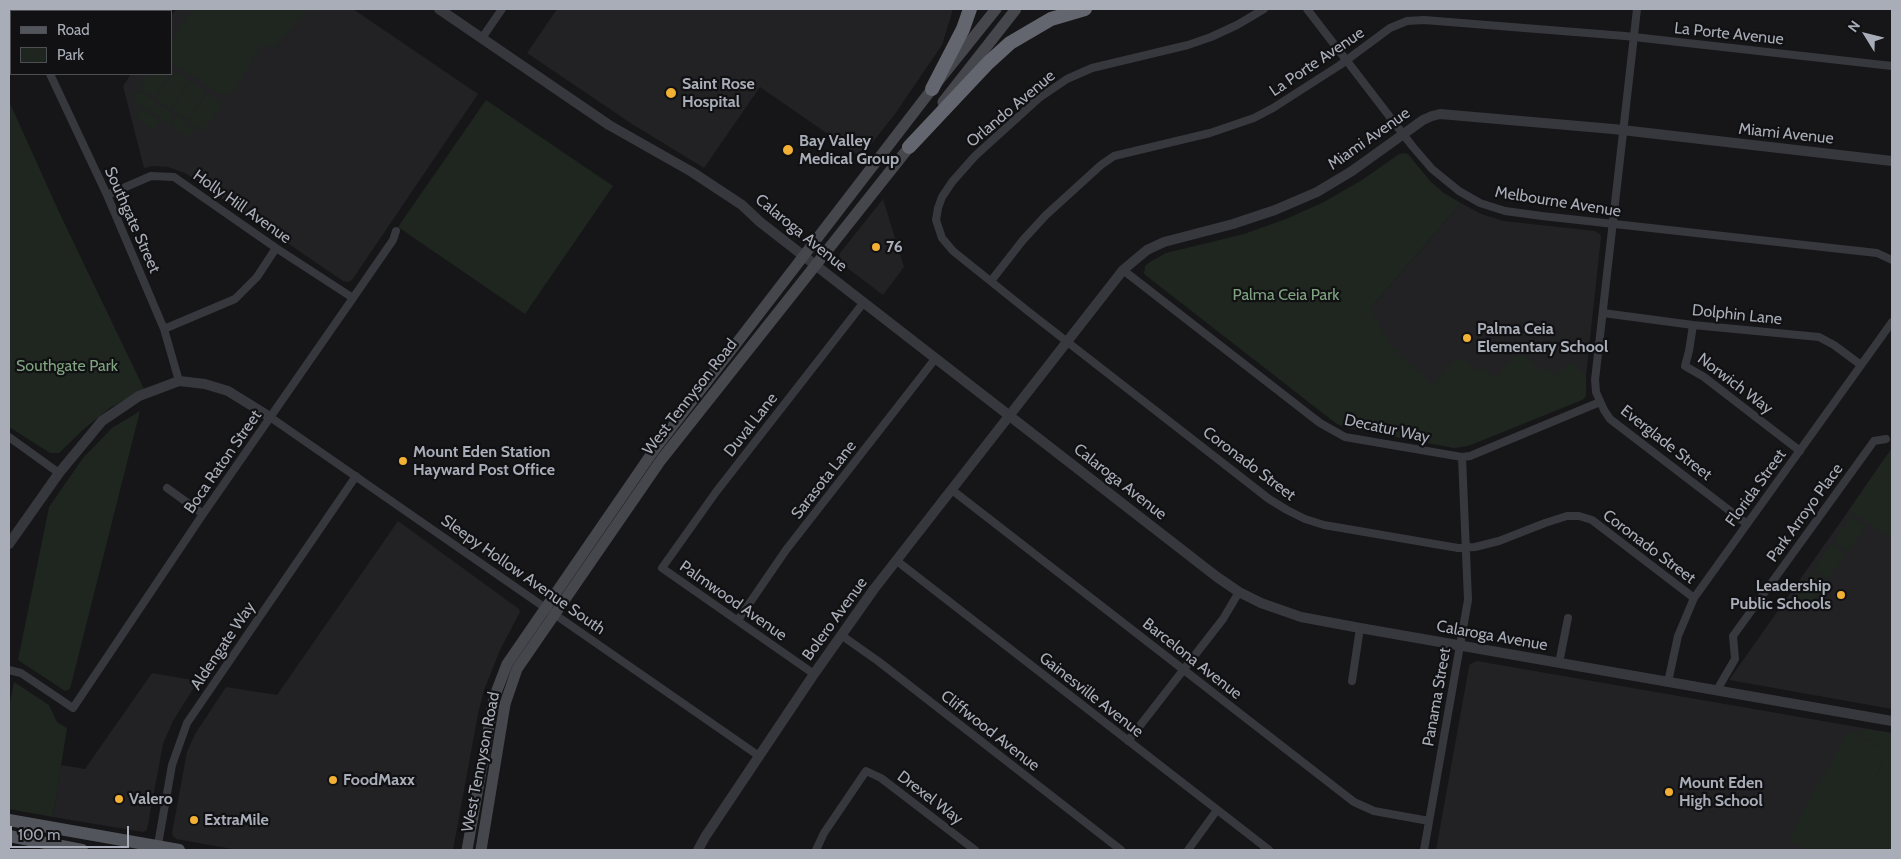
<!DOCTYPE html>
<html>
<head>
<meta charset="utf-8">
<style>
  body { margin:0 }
  #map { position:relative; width:1901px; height:859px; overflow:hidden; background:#161618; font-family:Cabin,sans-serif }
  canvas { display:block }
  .frame { position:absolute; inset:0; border:10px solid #a8adb8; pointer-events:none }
  .legend { position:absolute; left:10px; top:10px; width:162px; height:65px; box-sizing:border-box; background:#111113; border:1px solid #4d4f55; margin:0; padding:6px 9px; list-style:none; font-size:15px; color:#a8adb8 }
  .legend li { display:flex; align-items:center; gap:10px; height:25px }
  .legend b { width:25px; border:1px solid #4d4f55 }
  .north { position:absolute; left:1841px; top:10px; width:50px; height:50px; -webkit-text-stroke:4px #111113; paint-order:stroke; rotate:306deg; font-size:14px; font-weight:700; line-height:20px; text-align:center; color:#a8adb8 }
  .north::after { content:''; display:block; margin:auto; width:18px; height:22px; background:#a8adb8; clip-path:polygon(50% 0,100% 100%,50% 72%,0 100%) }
  .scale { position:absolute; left:10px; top:826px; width:119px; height:22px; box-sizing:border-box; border:2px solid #a8adb8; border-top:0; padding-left:6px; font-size:15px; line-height:18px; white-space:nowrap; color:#a8adb8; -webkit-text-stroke:4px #111113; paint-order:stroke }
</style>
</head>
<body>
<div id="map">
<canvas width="1901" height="859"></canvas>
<div class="frame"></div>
<ul class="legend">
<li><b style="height:6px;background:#53555c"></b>Road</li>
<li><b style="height:14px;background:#1e261f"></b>Park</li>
</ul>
<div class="north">N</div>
<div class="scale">100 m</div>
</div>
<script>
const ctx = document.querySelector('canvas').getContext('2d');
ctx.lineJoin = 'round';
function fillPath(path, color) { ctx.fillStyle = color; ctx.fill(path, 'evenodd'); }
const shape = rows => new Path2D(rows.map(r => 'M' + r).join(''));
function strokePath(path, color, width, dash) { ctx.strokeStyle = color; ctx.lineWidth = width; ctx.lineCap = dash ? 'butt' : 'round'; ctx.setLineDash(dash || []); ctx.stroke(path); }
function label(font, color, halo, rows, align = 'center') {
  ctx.font = font + ' Cabin,sans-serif'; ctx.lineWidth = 4.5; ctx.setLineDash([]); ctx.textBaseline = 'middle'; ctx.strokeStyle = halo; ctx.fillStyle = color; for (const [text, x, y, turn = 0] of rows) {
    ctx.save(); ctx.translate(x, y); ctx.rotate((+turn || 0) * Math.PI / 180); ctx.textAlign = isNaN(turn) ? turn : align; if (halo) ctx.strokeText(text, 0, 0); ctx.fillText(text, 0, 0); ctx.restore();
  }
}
const built = shape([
  [176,9,353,9,478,94,352,280,348,282,343,281,185,173,168,167,153,166,144,168,123,86,131,74,171,74,171,16],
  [557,9,953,9,942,45,895,114,861,157,760,87,704,168,632,124,527,53],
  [883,199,904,267,883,295,842,264,839,258,840,253],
  [1461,203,1481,214,1504,221,1595,231,1600,234,1601,237,1586,376,1586,396,1582,400,1468,446,1454,448,1348,428,1337,424,1370,309],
  [1892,448,1892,709,1729,680,1849,510],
  [398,521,519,609,520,612,500,650,484,690,478,714,453,850,238,850,176,839,173,836,172,833,187,752,195,734,226,687,277,695],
  [1477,661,1892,733,1892,850,1436,850,1469,667,1470,664],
  [152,673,198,681,173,721,163,744,147,830,143,832,53,817,61,765,85,769]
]);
const green = shape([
  [193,9,308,9,273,49,264,43,231,94,219,94,171,62,171,41],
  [175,71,190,81,170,109,156,99],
  [148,74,170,74,154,98,139,88],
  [191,82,206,92,187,120,172,110],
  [138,90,156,102,149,111,131,99],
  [208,93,222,104,203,132,188,121],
  [486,100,613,186,525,314,398,227],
  [9,101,59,212,144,389,110,408,85,428,59,453,50,453,9,427],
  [157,103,175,115,169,124,151,112],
  [142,109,160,121,153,130,135,118],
  [177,116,195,129,189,138,171,125],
  [1404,153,1408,154,1430,181,1444,193,1461,203,1370,309,1391,346,1433,385,1455,360,1464,359,1478,371,1482,367,1495,378,1519,351,1543,371,1546,368,1556,376,1570,361,1586,376,1586,396,1582,400,1468,446,1454,448,1348,428,1337,424,1320,411,1144,274,1145,266,1150,262,1166,253,1244,234,1286,219,1324,202,1362,180,1399,154],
  [140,411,70,689,65,691,18,660,49,507,83,458,112,428],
  [1892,448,1892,537,1876,529,1849,510],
  [1851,516,1866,527,1848,552,1834,541],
  [1831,544,1846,554,1828,579,1814,569],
  [1812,572,1826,582,1809,607,1794,596],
  [14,682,49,705,57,722,67,728,53,817,9,809,9,708],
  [1867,729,1892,733,1892,850,1808,850,1788,840,1794,830,1801,833,1793,828,1849,731,1888,751,1848,828,1889,751,1854,732]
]);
const minor = shape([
  [20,9,21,11],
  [1264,9,1237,25,1211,37,1188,45,1092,68,1067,79,1039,98,975,156,952,182,942,197,938,208,936,220,942,238,953,251,1029,312,1269,499,1287,510,1305,519,1324,525,1458,548,1475,547,1499,541,1545,523,1567,516,1579,516,1592,520,1694,598],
  [1307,9,1413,147,1432,169,1459,191,1480,203,1505,211,1542,216,1877,253,1892,260],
  [1637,9,1595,380,1596,392,1604,410,1610,419,1747,524],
  [482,38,502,9],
  [50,74,107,195,164,329,179,381],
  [107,195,151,176,174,177,276,248,353,298],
  [1123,270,1320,423,1345,437,1462,457,1470,456,1600,402],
  [991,281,1023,240,1046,215,1101,165,1114,156,1210,133,1254,118,1273,108,1340,65,1390,28,1407,21,1424,20,1625,36,1892,66],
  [1603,313,1693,325,1819,337,1834,345,1861,365],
  [1693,325,1689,351,1685,366,1704,377,1800,451],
  [164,329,235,299,257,277,276,248],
  [270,417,759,756],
  [9,437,59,473],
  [167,488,203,514],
  [952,490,1354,802,1374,811,1429,821],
  [897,561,1269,850],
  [738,620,786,550,935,359],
  [841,635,878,661,1121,850],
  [1559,663,1568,618],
  [9,670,21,673,73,708,203,514,353,298,393,240,396,231],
  [814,674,662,568,716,492,864,302],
  [1352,681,1360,628],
  [1668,682,1678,636,1694,598,1892,322],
  [1717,690,1735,659,1733,636,1874,441,1886,439],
  [1128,741,1223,619,1239,592],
  [157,850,172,765,187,723,356,476],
  [816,850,824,833,866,771,881,778,975,850],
  [1188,850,1217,810],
  [1424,850,1468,600,1462,457]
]);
const tertiary = shape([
  [439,9,609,125,692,172,742,205,760,222,1217,577,1239,592,1261,603,1301,617,1360,628,1892,721],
  [9,544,59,473,102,421,139,396,179,381,205,384,228,391,270,417],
  [698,850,705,837,814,674,874,589,1123,270,1147,250,1164,242,1233,224,1275,210,1317,192,1352,171,1423,120,1432,116,1440,114,1613,129,1892,161]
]);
const secondary = shape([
  [943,102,1016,9],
  [467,850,494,698,507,664,652,453,932,89,996,9],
  [481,850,505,704,517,669,661,460,914,141]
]);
const primary = shape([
  [9,820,179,850],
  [9,836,82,850]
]);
const motorway = shape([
  [932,89,963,29,970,9],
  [909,147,988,63,1010,43,1051,19,1085,9]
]);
const markers = [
  [671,93,6,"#f2b134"],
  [788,150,6,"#f2b134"],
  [876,247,5,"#f2b134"],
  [1467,338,5,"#f2b134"],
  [403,461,5,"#f2b134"],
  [1841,595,5,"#f2b134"],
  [333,780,5,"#f2b134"],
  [1669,792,5,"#f2b134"],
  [119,799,5,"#f2b134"],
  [194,820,5,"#f2b134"]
];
const streetNames = [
  ["La Porte Avenue",1729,34,6],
  ["La Porte Avenue",1317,62,-34],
  ["Orlando Avenue",1011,109,-40],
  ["Miami Avenue",1786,134,6],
  ["Miami Avenue",1369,139,-35],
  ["Melbourne Avenue",1558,202,9],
  ["Holly Hill Avenue",242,207,35],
  ["Southgate Street",132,220,66],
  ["Calaroga Avenue",801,233,39],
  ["Dolphin Lane",1737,315,6],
  ["Norwich Way",1735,384,37],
  ["West Tennyson Road",690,397,-52],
  ["Duval Lane",751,425,-52],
  ["Decatur Way",1387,429,12],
  ["Everglade Street",1666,443,38],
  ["Boca Raton Street",223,462,-55],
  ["Coronado Street",1249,464,37],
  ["Sarasota Lane",824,480,-52],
  ["Calaroga Avenue",1120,482,38],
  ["Florida Street",1756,488,-54],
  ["Park Arroyo Place",1805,513,-54],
  ["Coronado Street",1649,547,37],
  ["Sleepy Hollow Avenue South",523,575,35],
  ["Palmwood Avenue",733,601,35],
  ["Bolero Avenue",835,619,-54],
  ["Calaroga Avenue",1492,636,10],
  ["Aldengate Way",223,646,-56],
  ["Barcelona Avenue",1192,659,38],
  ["Gainesville Avenue",1091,695,38],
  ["Panama Street",1437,697,-80],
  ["Cliffwood Avenue",990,731,38],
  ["West Tennyson Road",481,762,-79],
  ["Drexel Way",930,798,37]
];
const poiNames = [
  ["Saint Rose",682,84],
  ["Hospital",682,102],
  ["Bay Valley",799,141],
  ["Medical Group",799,159],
  ["76",886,247],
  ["Palma Ceia",1477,329],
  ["Elementary School",1477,347],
  ["Mount Eden Station",413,452],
  ["Hayward Post Office",413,470],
  ["Leadership",1831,586,"right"],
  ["Public Schools",1831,604,"right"],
  ["FoodMaxx",343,780],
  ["Mount Eden",1679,783],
  ["High School",1679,801],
  ["Valero",129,799],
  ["ExtraMile",204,820]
];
const parkNames = [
  ["Palma Ceia Park",1286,295],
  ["Southgate Park",67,366]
];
fillPath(built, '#222225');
fillPath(green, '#1e261f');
strokePath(minor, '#37383d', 8);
strokePath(tertiary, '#37383d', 10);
strokePath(secondary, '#45474d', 11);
strokePath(primary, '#53555c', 12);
strokePath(motorway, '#63666e', 14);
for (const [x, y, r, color] of markers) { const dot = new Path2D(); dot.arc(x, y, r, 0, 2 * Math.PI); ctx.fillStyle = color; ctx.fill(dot); strokePath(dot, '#111113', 2); }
label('16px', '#a8adb8', '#111113', streetNames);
label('bold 16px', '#a8adb8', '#111113', poiNames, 'left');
label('16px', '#7fa381', '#111113', parkNames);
</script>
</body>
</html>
